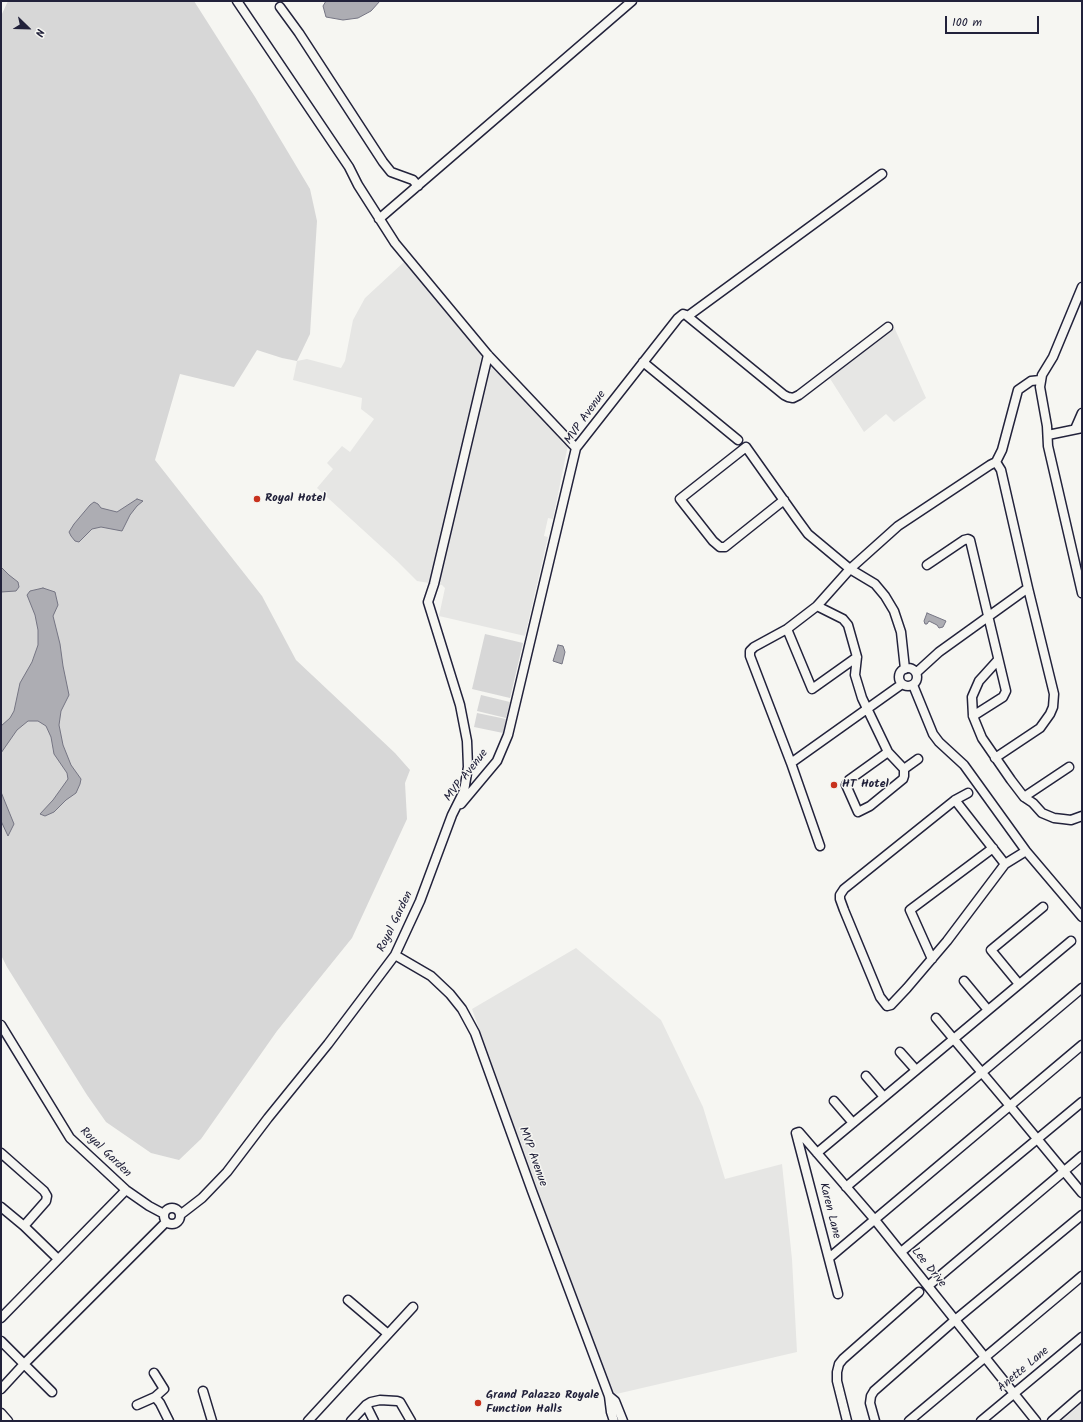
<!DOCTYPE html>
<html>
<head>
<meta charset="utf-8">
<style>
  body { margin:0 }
  #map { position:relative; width:1083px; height:1422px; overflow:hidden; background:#f6f6f2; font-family:Kalam,sans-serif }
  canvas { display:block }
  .frame { position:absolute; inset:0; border:2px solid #22223b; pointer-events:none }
  .north { position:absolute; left:8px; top:8px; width:40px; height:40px; -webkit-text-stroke:3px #f6f6f2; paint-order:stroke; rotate:113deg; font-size:11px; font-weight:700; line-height:16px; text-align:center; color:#22223b }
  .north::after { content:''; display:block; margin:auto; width:14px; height:18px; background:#22223b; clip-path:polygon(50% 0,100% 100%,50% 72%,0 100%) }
  .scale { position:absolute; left:945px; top:16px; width:94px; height:18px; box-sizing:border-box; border:2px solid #22223b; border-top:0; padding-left:5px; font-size:12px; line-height:14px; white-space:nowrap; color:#22223b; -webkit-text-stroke:3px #f6f6f2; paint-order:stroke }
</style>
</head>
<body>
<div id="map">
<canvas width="1083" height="1422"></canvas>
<div class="frame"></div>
<div class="north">N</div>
<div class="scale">100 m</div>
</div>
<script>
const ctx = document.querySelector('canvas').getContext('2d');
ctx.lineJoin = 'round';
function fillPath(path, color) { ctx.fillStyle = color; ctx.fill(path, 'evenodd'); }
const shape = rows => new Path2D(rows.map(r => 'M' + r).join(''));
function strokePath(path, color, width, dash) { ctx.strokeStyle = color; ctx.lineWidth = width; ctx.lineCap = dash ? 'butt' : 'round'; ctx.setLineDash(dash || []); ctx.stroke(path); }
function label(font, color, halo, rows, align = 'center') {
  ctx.font = font + ' Kalam,sans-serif'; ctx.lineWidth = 3; ctx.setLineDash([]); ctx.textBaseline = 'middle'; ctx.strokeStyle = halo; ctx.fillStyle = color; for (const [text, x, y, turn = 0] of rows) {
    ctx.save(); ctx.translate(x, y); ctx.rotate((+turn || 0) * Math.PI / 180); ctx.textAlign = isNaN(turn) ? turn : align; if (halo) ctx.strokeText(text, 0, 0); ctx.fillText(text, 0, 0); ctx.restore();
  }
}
const built = shape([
  [404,262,483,352,480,363,496,367,564,444,568,445,553,519,548,518,544,536,548,537,525,636,439,616,445,588,442,585,417,581,397,561,317,488,333,469,327,463,342,446,350,452,374,419,361,409,362,398,293,380,297,361,307,359,341,368,345,361,353,320,365,298],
  [894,327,926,398,894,422,886,414,864,432,829,377],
  [576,948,661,1020,703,1107,725,1179,782,1164,792,1259,797,1352,612,1395,472,1009],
  [1082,1403,1082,1421,1061,1421]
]);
const green = shape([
  [8,1,194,1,255,97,310,189,317,221,313,285,310,334,297,361,282,358,257,350,234,387,180,374,155,460,262,596,296,660,395,753,410,770,405,783,407,819,352,938,277,1031,201,1139,179,1160,151,1153,106,1122,87,1095,7,967,1,955,1,16],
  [485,634,523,643,510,698,472,689],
  [481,695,510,702,506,718,477,711],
  [477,713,506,719,503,733,474,727]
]);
const water = shape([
  [326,1,380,1,371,11,358,18,343,20,326,17,323,6,326,1],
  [137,499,143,501,137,506,130,515,122,531,101,527,92,529,79,542,75,541,71,536,69,532,74,524,90,505,94,502,98,504,101,508,117,512,137,499],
  [1,567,9,575,18,582,19,587,16,591,1,592,1,567],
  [43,588,55,592,58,605,53,616,60,644,63,666,69,695,61,711,59,725,63,745,71,765,81,779,80,784,76,793,66,800,54,812,45,816,40,814,53,800,68,779,67,773,54,754,51,737,46,726,38,721,28,721,17,730,1,753,1,726,10,718,14,711,20,683,32,662,38,645,38,630,35,615,27,595,30,591,43,588],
  [927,613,946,621,943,627,939,628,937,625,929,621,927,624,925,624,924,621,927,613],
  [558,645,563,646,565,652,562,664,553,661,558,645],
  [1,792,14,824,8,836,1,821,1,792]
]);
const minor = shape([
  [237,1,349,167,358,185,395,243,488,355,576,448],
  [280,7,299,33,383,162,391,172,413,180,418,186],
  [379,219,632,1],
  [1082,287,1053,357,1042,375,1040,387,1047,426,1048,446,1082,593],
  [688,316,882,174],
  [643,362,738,440],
  [1075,429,1082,413],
  [1048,435,1082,428],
  [996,462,1002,450,1018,390,1031,381,1040,380],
  [784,500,725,547,720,547,713,541,680,499,746,447,797,519,808,534,850,569,875,584,885,596,894,611,901,632,905,669],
  [927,565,964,540,968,539,970,540,1006,691,1003,697,973,716],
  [817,606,843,619,848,625,857,657,855,675,862,698,888,752,904,769,904,776,903,779,870,806,858,812,846,785,849,780,888,752],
  [787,629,812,689,857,657],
  [998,660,979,681,972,697,973,716,982,738,1011,780,1024,797,1033,803,1042,813,1054,818,1063,819,1071,820,1082,816],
  '899 677a9 9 0 1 1 18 0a9 9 0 1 1-18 0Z',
  [916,673,939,652,1028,588],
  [913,685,933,734,939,742,964,765,1026,851,1082,917],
  [791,763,902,684],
  [904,769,918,759],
  [968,793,955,800,844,889,840,895,840,899,844,910,880,997,887,1006,891,1005,907,988,947,941,1005,864,1026,851],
  [1024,797,1069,767],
  [955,800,1005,864],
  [461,804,497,761,508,735,576,448,678,318,683,314,686,315,784,395,788,397,793,398,799,395,888,327],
  [820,846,791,763,750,656,750,651,754,647,787,629,817,606,850,569,898,526,990,465,996,462,1001,470,1028,588,1054,694,1053,707,1050,714,1040,728,995,758],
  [395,955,431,976,450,994,462,1009,475,1033,532,1191,609,1396,611,1412,614,1421],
  [932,959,910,910,993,848],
  [964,981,988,1010],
  [1019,984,991,950,1043,907],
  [936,1018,1010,1106,1082,1193],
  [1,1025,70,1138,97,1163,126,1190,149,1206,164,1214],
  [900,1052,916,1070],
  [866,1076,884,1097],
  [834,1101,853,1123],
  [1,1153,44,1191,47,1196,46,1201,24,1226],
  [817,1153,1071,941],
  [846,1187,1082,988],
  [1,1207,24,1226,58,1259],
  '164 1216a8 8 0 1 1 16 0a8 8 0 1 1-16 0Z',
  [180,1215,202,1198,227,1172,268,1118,328,1044,395,955,420,901,452,815,464,791,468,767,467,741,460,705,428,602,434,584,488,355],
  [901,1252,1082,1102],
  [829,1258,1082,1045],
  [928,1286,1082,1156],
  [838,1294,796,1133,799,1132,875,1220,1036,1421],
  [348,1300,388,1334],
  [1,1318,126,1190],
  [1,1341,52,1392],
  [1,1389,24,1364,166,1222],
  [203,1391,212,1421],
  [609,1396,615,1401,623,1421],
  [155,1397,160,1403,169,1421],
  [137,1405,155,1397,164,1389,154,1373],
  [366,1405,374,1421],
  [1,1413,8,1421],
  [308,1421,413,1307],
  [351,1421,366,1405,371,1402,380,1400,397,1401,400,1402,411,1421],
  [847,1421,837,1381,837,1372,839,1364,843,1359,919,1292],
  [875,1421,870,1403,871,1396,874,1391,955,1320,1082,1215],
  [909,1421,1082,1276],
  [981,1421,1082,1337],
  [1052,1421,1082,1395]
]);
const markers = [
  [257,499,4,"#c8321e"],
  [834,785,4,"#c8321e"],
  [478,1403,4,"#c8321e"]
];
const streetNames = [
  ["MVP Avenue",586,418,-55],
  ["MVP Avenue",467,776,-52],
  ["Royal Garden",396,922,-64],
  ["Royal Garden",105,1153,44],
  ["MVP Avenue",532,1157,70],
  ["Karen Lane",829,1211,76],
  ["Lee Drive",928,1268,51],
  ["Anette Lane",1024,1370,-40]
];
const poiNames = [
  ["Royal Hotel",265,499],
  ["HT Hotel",842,785],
  ["Grand Palazzo Royale",486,1396],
  ["Function Halls",486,1410]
];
fillPath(built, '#e6e6e4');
fillPath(green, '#d7d7d7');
fillPath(water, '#adadb3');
strokePath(water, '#757583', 1);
strokePath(minor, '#22223b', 11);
strokePath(minor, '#f6f6f2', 8);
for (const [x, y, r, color] of markers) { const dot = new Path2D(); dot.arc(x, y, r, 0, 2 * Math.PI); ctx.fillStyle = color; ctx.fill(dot); strokePath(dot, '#f6f6f2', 1.5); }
label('12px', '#22223b', '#f6f6f2', streetNames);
label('bold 12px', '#22223b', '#f6f6f2', poiNames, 'left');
</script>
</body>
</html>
